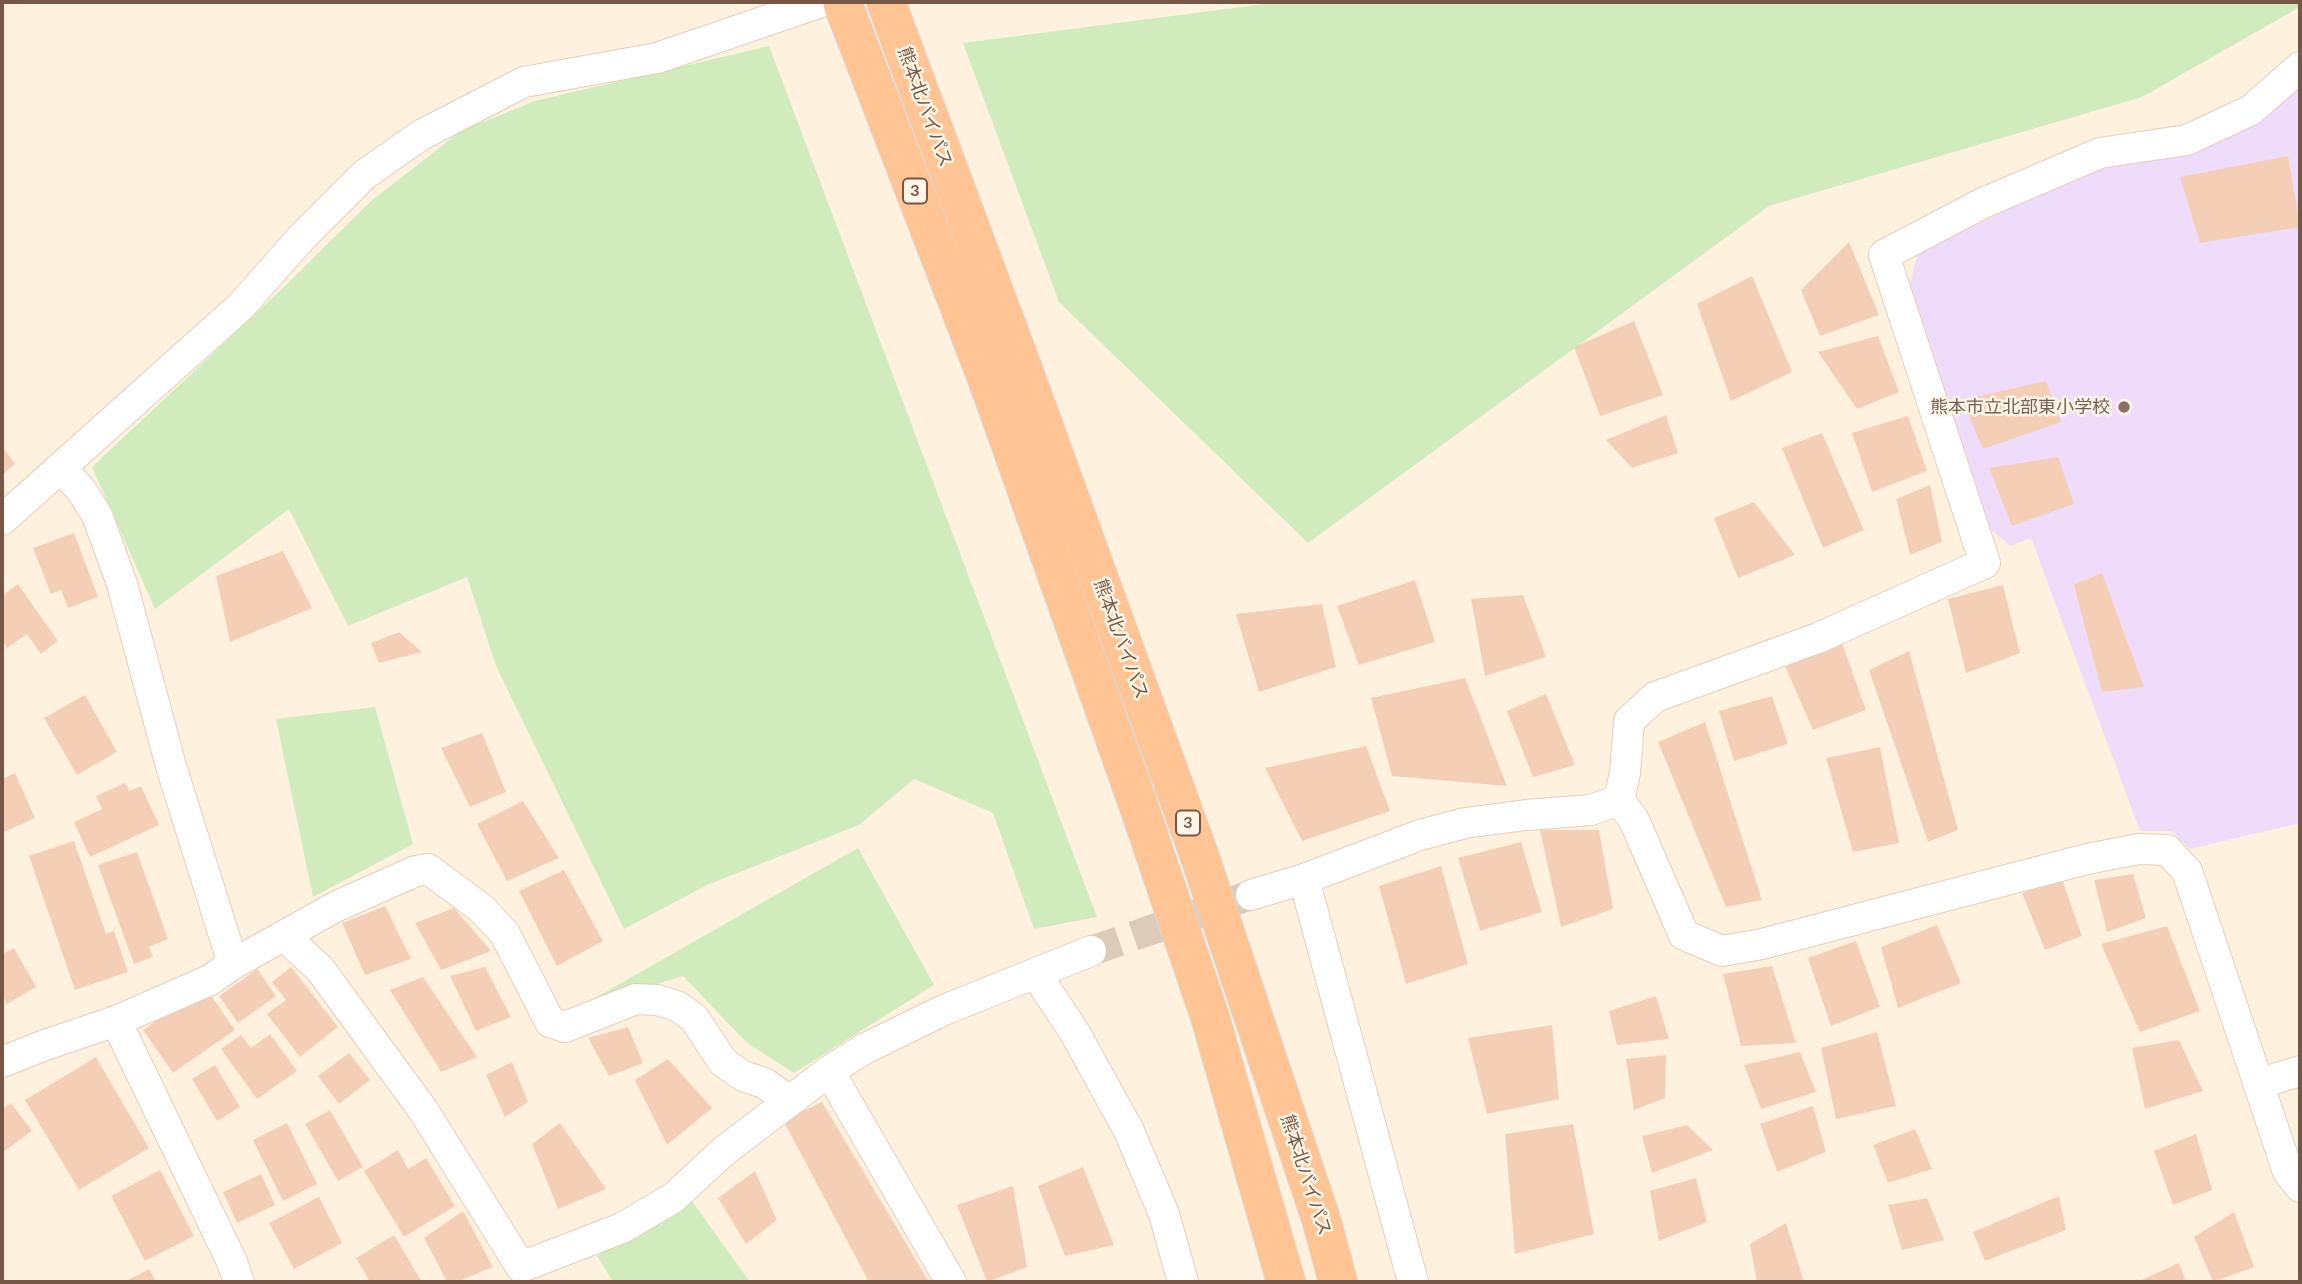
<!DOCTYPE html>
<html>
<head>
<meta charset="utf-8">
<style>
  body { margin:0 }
  #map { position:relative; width:2302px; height:1284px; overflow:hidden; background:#fef2df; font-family:Lato,sans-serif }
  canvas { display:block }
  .frame { position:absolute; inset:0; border:4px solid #765745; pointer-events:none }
</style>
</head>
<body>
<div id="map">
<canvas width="2302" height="1284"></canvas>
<div class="frame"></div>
</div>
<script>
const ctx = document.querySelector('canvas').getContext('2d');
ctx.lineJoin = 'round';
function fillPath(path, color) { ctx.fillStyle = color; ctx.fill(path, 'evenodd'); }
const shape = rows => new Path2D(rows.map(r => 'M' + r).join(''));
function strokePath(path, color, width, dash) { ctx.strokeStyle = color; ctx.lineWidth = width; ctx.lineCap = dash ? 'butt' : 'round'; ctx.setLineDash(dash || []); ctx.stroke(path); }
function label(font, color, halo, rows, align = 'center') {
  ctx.font = font + ' Lato,"Noto Sans JP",sans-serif'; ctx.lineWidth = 5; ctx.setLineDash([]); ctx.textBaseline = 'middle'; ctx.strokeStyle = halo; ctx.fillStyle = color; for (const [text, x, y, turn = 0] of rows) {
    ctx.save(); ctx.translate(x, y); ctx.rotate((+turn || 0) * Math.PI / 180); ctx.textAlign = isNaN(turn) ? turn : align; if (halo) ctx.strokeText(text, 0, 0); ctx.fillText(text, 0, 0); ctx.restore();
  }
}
const education = shape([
  [2300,84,2300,823,2190,849,2171,831,2140,831,2031,538,2010,546,1986,525,1909,289,1917,255,1992,217,2105,166]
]);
const green = shape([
  [1280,2,2300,2,2300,7,2142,97,1769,206,1308,543,1059,302,963,43],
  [769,46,1097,917,1034,929,993,813,914,779,859,825,707,885,624,929,496,666,467,577,348,626,289,509,155,609,92,467,287,284,371,201,461,131,535,101],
  [375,707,413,844,313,897,276,719],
  [858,848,934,985,794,1073,747,1043,683,976,574,1010],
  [692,1201,750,1282,613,1282,597,1256]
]);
const building = shape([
  [2288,156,2300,227,2200,243,2180,177],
  [1849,242,1879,315,1820,336,1801,290],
  [1752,276,1792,372,1731,401,1697,304],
  [1634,321,1663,395,1600,416,1574,347],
  [1878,336,1899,392,1857,409,1818,352],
  [2046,381,2061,422,1983,449,1962,400],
  [1666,415,1678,453,1632,468,1606,440],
  [1908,416,1927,471,1872,492,1852,433],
  [1822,433,1864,530,1823,548,1782,448],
  [2,446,15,464,2,475],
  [2058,457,2074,504,2012,526,1989,468],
  [1930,485,1942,542,1910,555,1896,499],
  [1754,502,1795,555,1738,578,1714,518],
  [74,533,98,597,68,608,61,590,51,594,33,548],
  [283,551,312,608,230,642,216,576],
  [2102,573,2144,687,2102,692,2074,585],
  [1415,580,1435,642,1359,665,1337,606],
  [18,584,58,641,41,654,27,634,7,648,2,640,2,596],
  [2003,585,2020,653,1966,673,1948,599],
  [1523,595,1546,657,1485,676,1471,599],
  [1322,604,1336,667,1259,692,1236,614],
  [399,632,422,652,379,663,371,643],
  [1842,643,1866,710,1813,730,1785,666],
  [1909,651,1958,830,1928,842,1869,670],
  [1465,678,1507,786,1392,776,1371,698],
  [1546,694,1575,765,1533,777,1507,711],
  [85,695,117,752,77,775,44,718],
  [1772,696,1788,744,1734,761,1719,711],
  [1705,722,1762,900,1726,907,1658,742],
  [482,733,506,792,470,807,441,748],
  [1366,746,1390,811,1302,841,1265,768],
  [1880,747,1899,843,1853,852,1826,758],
  [15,773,35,818,2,833,2,779],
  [125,783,129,791,141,786,159,825,90,857,74,822,102,809,96,796],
  [523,801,559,858,507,881,477,824],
  [1540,830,1599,830,1613,909,1561,927],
  [74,841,106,934,114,931,128,972,75,990,29,856],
  [1521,842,1542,912,1480,931,1458,858],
  [137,852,168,939,149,947,153,957,134,964,98,865],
  [1441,866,1468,964,1406,984,1379,886],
  [564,870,603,941,557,966,519,891],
  [2133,874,2146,918,2107,932,2094,880],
  [2062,879,2082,936,2045,950,2022,893],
  [385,906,411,959,365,975,342,923],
  [454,908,491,951,441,970,415,923],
  [1937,925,1961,983,1898,1008,1881,947],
  [2167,926,2200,1011,2140,1032,2101,944],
  [1856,941,1880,1007,1831,1026,1808,958],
  [14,948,36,987,7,1004,2,995,2,954],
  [1772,966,1796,1043,1741,1046,1723,974],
  [291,967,338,1027,300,1057,267,1014,286,1000,272,982],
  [485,967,511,1017,476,1031,450,976],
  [257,969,276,996,238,1023,219,996],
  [423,977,477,1057,441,1072,390,990],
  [205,987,235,1030,173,1073,143,1030],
  [1656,996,1669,1039,1617,1045,1609,1011],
  [1552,1025,1559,1099,1487,1114,1468,1038],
  [628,1027,643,1063,609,1076,588,1038],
  [1877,1032,1896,1106,1836,1119,1821,1048],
  [270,1034,297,1071,257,1099,221,1049,241,1035,251,1048],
  [2179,1040,2203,1091,2145,1109,2132,1048],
  [1800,1052,1816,1092,1761,1109,1744,1065],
  [349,1053,370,1080,339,1104,318,1076],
  [1666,1055,1665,1098,1634,1110,1626,1059],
  [96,1057,149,1148,79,1190,25,1100],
  [668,1059,712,1108,667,1145,635,1080],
  [512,1062,528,1102,505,1117,486,1075],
  [215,1065,240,1107,217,1121,192,1079],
  [822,1102,929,1282,869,1282,783,1120],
  [11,1103,32,1131,2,1153,2,1110],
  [1813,1106,1826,1152,1777,1172,1760,1124],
  [330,1110,363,1167,338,1181,305,1124],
  [287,1123,317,1184,283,1201,253,1140],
  [560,1123,606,1189,558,1209,532,1144],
  [1573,1124,1594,1234,1515,1254,1505,1134],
  [1687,1125,1713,1150,1652,1173,1642,1136],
  [1915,1129,1932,1169,1888,1183,1873,1145],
  [2196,1134,2212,1190,2173,1205,2154,1151],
  [398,1150,408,1169,426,1158,455,1206,404,1237,364,1171],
  [1083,1167,1114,1245,1065,1256,1038,1186],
  [160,1170,194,1236,145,1261,111,1196],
  [755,1171,777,1220,746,1244,718,1198],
  [261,1174,275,1205,237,1223,223,1192],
  [1696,1178,1707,1222,1659,1241,1650,1191],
  [1013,1186,1027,1267,987,1282,957,1205],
  [2059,1196,2066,1230,1985,1261,1973,1232],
  [319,1197,342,1243,294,1269,269,1223],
  [1927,1198,1944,1240,1902,1250,1888,1205],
  [463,1211,493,1267,457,1282,447,1282,424,1238],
  [2234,1212,2254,1267,2213,1282,2194,1237],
  [1786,1223,1804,1282,1757,1282,1750,1244],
  [394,1235,422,1282,370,1282,356,1258],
  [2179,1263,2186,1282,2137,1282],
  [149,1269,156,1282,124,1282]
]);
const minorTunnel = shape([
  [1091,951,1251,895]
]);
const minor = shape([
  [2300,67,2251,110,2187,140,2100,153,1983,203,1884,255,1985,563,1818,638,1655,697,1629,721,1625,773,1619,800,1634,820,1684,935,1722,951,1762,944,2087,859,2139,849,2167,850,2187,871,2288,1172,2300,1187],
  [61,468,81,490,97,515,122,584,171,766,233,964],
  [2,520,241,306,302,237,364,175,421,135,524,82,657,58,821,2],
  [1304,879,1420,835,1465,823,1526,815,1591,810,1619,800],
  [1251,895,1304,879,1413,1282],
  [284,936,320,969,423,1110,521,1267,622,1228,673,1198,724,1151,829,1071,864,1049,944,1010,1091,951],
  [1036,974,1075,1033,1129,1131,1164,1214,1183,1282],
  [116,1021,232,1262,239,1282],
  [2,1062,45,1045,116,1021,210,980,233,964,337,906,416,871,428,869,482,909,505,934,550,1022,565,1027,636,999,657,1000,677,1006,694,1018,723,1062,743,1076,764,1083,790,1101],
  [829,1071,951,1282],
  [2258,1084,2300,1071]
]);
const trunk = shape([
  [842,2,988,381,1139,807,1210,1017,1286,1282],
  [886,2,1023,369,1201,860,1322,1222,1338,1282]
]);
const markers = [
  [2124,407,7,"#8d6e63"]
];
const shields = [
  [915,191,24],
  [1188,823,24]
];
const shieldNames = [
  ["3",915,191],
  ["3",1188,823]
];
const streetNames = [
  ["熊本北バイパス",925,107,70],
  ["熊本北バイパス",1121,639,70],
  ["熊本北バイパス",1306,1175,72]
];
const educationNames = [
  ["熊本市立北部東小学校",2110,407]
];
fillPath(education, '#efdcfa');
fillPath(green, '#d0ecbd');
fillPath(building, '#f5cfb5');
strokePath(minorTunnel, '#dccbb8', 30, [30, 15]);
strokePath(minor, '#e3cebb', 32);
strokePath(trunk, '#ded7d2', 40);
strokePath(minor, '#fff', 30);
strokePath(trunk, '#fec493', 38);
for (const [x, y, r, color] of markers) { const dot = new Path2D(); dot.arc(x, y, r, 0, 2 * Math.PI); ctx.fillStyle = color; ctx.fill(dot); strokePath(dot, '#fff6e7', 2.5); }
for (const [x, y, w] of shields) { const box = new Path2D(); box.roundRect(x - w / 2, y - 12.5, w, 25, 5); ctx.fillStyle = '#fff6e7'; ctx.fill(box); strokePath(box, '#765745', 2); }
label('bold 16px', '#765745', null, shieldNames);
label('18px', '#765745', '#fff6e7', streetNames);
label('18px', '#785e54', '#fff6e7', educationNames, 'right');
</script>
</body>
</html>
